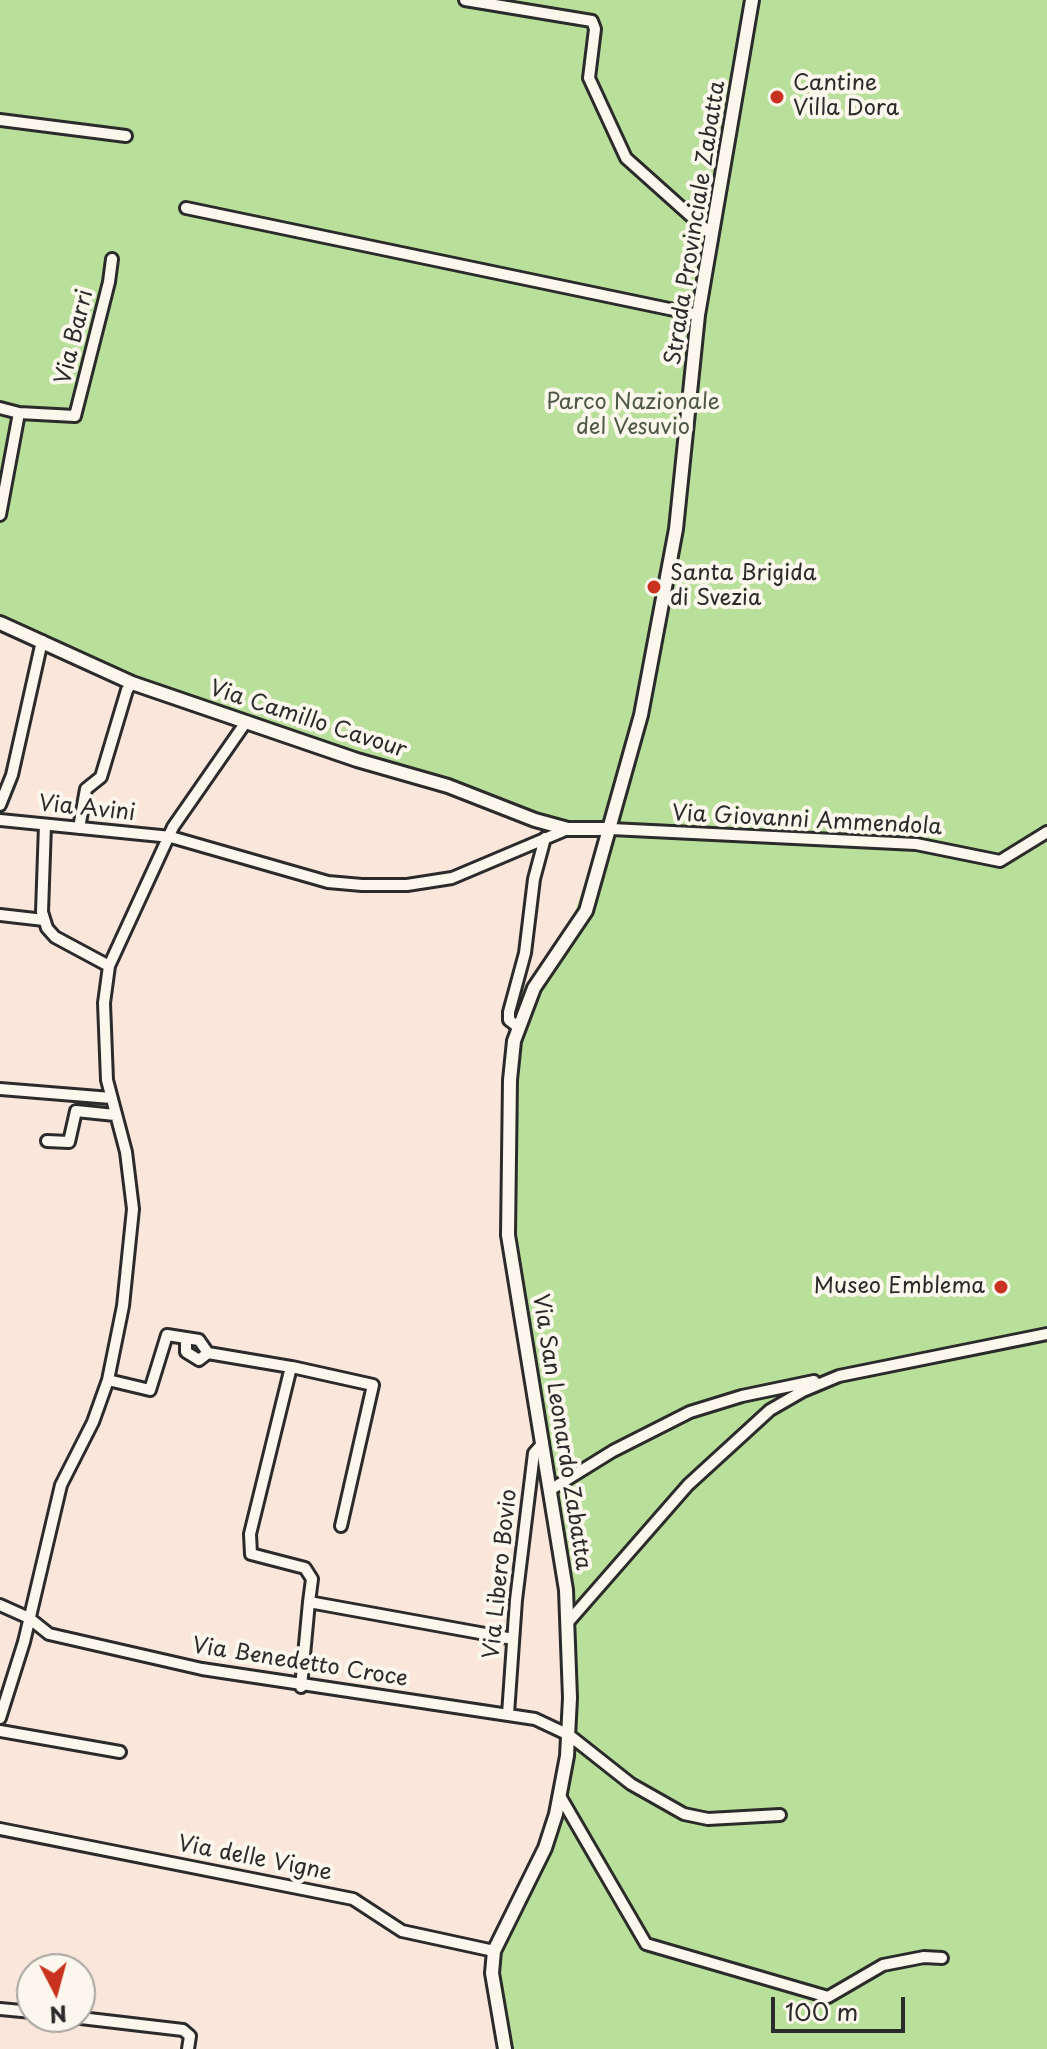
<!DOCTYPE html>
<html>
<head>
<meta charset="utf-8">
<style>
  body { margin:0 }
  #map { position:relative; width:1047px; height:2049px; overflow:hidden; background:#fbe6dc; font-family:"Playpen Sans",sans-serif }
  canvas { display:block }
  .north { position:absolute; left:16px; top:1953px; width:80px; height:80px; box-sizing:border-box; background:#fbf7ec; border:2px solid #a8a59f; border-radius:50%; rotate:174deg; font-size:22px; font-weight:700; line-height:32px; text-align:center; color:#2b2b2b }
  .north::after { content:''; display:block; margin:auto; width:28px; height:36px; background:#c8321e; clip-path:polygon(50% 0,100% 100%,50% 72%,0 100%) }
  .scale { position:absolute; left:771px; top:1997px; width:134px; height:36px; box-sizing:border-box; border:4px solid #2b2b2b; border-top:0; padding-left:10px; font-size:24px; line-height:28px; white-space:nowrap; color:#2b2b2b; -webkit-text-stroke:6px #fbf7ec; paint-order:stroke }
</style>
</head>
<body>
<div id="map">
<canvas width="1047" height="2049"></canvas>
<div class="north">N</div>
<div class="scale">100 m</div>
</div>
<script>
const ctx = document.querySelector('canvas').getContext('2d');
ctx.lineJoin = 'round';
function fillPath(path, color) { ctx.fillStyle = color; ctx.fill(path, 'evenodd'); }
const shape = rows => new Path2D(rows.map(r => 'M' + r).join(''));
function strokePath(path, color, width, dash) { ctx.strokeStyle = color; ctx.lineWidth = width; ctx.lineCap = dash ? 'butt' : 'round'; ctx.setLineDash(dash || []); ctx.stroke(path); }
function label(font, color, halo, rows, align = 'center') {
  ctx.font = font + ' "Playpen Sans",sans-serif'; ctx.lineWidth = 8; ctx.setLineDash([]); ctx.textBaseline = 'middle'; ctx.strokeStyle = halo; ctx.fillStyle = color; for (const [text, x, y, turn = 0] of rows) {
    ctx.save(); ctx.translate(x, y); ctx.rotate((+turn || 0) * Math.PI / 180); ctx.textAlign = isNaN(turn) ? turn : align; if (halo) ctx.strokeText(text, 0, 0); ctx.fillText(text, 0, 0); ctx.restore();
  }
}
const green = shape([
  [0,0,1047,0,1047,2049,502,2049,483,1954,504,1918,546,1825,563,1742,564,1690,555,1543,507,1281,502,1180,509,1011,575,912,600,835,542,826,488,804,316,751,0,629]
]);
const minor = shape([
  [465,0,592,21,595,29,589,78,626,158,711,234],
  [0,120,126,136],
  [186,208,698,315],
  [0,408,19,413,0,515],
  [19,413,75,416,109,282,112,259],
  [0,805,12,775,42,641],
  [0,820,171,837,328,882,362,885,407,885,452,878,568,829],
  [45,825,42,912,47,928,55,937,109,966],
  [79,828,86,789,101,777,127,690,132,683],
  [611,829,916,844,1000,861,1047,832],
  [0,915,44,920],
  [518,1027,509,1020,509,1012,525,953,534,879,545,838],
  [0,1089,111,1098],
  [47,1141,69,1142,76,1111,115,1115],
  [186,1339,186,1352,199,1360,208,1353,291,1367,250,1534,251,1554,305,1568,312,1579,309,1602,513,1639],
  [292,1367,373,1385,341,1526],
  [108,1380,150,1390,167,1335,199,1340,208,1353],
  [550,1490,613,1451,690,1412,742,1396,814,1381],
  [0,1605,29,1618,49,1634,202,1669,535,1719,569,1735,631,1784,684,1814,708,1819,780,1815],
  [570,1620,688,1485,770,1410,803,1391,839,1376,1047,1334],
  [301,1687,309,1602],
  [508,1714,516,1600,534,1453,543,1443],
  [0,1718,24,1642,61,1485,93,1422,108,1380,123,1306,133,1209,126,1152,107,1080,104,1003,109,966,173,827,246,722],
  [0,1731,120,1752],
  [560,1796,646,1944,828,1997,883,1965,924,1957,942,1958],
  [0,1829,353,1899,402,1931,494,1951],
  [0,2009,32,2012],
  [72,2017,183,2030,190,2036,188,2049]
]);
const tertiary = shape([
  [0,623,132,683,357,760,448,786,535,820,568,829,611,829],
  [505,2049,492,1973,494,1951,545,1848,556,1814,567,1756,570,1698,566,1590,508,1235,510,1080,514,1041,534,988,586,911,641,715,676,529,698,315,752,0]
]);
const markers = [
  [777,97,8,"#c8321e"],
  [654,587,8,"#c8321e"],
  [1001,1287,8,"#c8321e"]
];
const poiNames = [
  ["Cantine",793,84],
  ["Villa Dora",793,109],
  ["Santa Brigida",670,574],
  ["di Svezia",670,599],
  ["Museo Emblema",985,1287,"right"]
];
const streetNames = [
  ["Strada Provinciale Zabatta",696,223,-81],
  ["Via Barri",75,337,-76],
  ["Via Camillo Cavour",308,720,18],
  ["Via Avini",87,809,6],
  ["Via Giovanni Ammendola",807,821,3],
  ["Via San Leonardo Zabatta",561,1432,81],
  ["Via Libero Bovio",501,1574,-84],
  ["Via Benedetto Croce",300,1663,9],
  ["Via delle Vigne",255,1859,11]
];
const parkNames = [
  ["Parco Nazionale",633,403],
  ["del Vesuvio",633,428]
];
fillPath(green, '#b9e09b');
strokePath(minor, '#2b2b2b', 16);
strokePath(tertiary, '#2b2b2b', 18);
strokePath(minor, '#fbf7ec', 10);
strokePath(tertiary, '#fbf7ec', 12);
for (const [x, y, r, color] of markers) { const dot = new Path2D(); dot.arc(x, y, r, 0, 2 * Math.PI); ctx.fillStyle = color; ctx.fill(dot); strokePath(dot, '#fbf7ec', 3); }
label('22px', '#2b2b2b', '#fbf7ec', poiNames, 'left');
label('22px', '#2b2b2b', '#fbf7ec', streetNames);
label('22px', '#4e5847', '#fbf7ec', parkNames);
</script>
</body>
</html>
